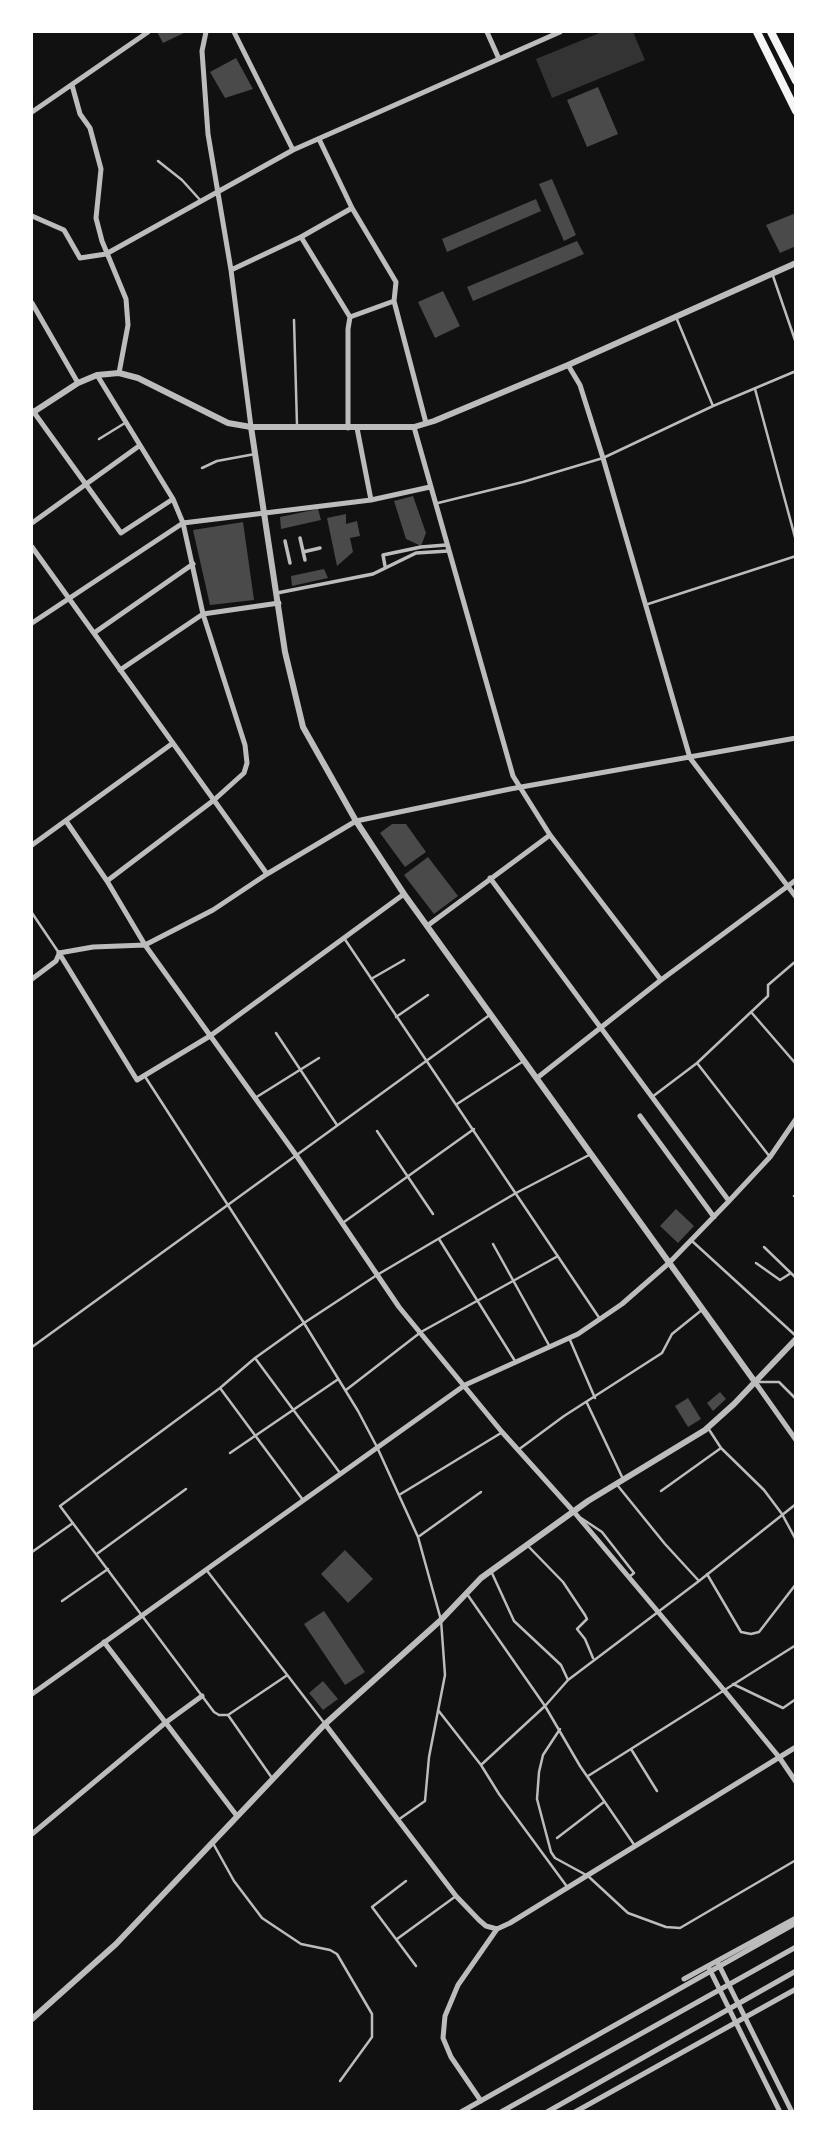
<!DOCTYPE html>
<html>
<head>
<meta charset="utf-8">
<style>
  body { margin:0 }
  #map { position:relative; width:827px; height:2143px; overflow:hidden; background:#111; font-family:Mulish,sans-serif }
  canvas { display:block }
  .frame { position:absolute; inset:0; border:33px solid #fff; pointer-events:none }
</style>
</head>
<body>
<div id="map">
<canvas width="827" height="2143"></canvas>
<div class="frame"></div>
</div>
<script>
const ctx = document.querySelector('canvas').getContext('2d');
ctx.lineJoin = 'round';
function fillPath(path, color) { ctx.fillStyle = color; ctx.fill(path, 'evenodd'); }
const shape = rows => new Path2D(rows.map(r => 'M' + r).join(''));
function strokePath(path, color, width, dash) { ctx.strokeStyle = color; ctx.lineWidth = width; ctx.lineCap = dash ? 'butt' : 'round'; ctx.setLineDash(dash || []); ctx.stroke(path); }
const water = shape([
  [602,32,633,32,645,60,552,98,536,59]
]);
const building = shape([
  [157,32,186,32,163,43],
  [236,58,253,89,225,98,210,72],
  [598,87,618,134,587,147,567,100],
  [552,179,576,235,564,241,539,184],
  [536,199,541,211,447,252,442,239],
  [796,213,796,246,780,253,766,225],
  [577,241,584,254,473,301,467,287],
  [443,291,460,326,435,338,418,302],
  [413,496,426,533,421,546,406,539,394,501],
  [318,509,321,520,281,529,280,517],
  [346,514,346,524,357,521,360,536,350,538,353,552,337,566,327,518],
  [243,522,254,600,210,605,193,530],
  [324,569,328,578,292,586,291,576],
  [392,824,406,824,426,852,405,867,380,833],
  [428,857,458,896,434,914,404,875],
  [676,1209,694,1226,678,1243,660,1226],
  [720,1392,726,1399,713,1411,707,1403],
  [688,1398,701,1419,688,1427,675,1406],
  [345,1550,373,1579,348,1603,321,1574],
  [324,1611,365,1672,345,1685,304,1624],
  [323,1681,338,1699,323,1710,309,1693]
]);
const service = shape([
  [158,161,182,180,201,201],
  [773,276,796,343],
  [676,317,713,406],
  [294,320,297,425],
  [755,389,796,541],
  [99,439,125,423],
  [202,468,217,461,255,454],
  [438,503,523,482,603,458,713,406,796,371],
  [645,605,796,556],
  [32,913,59,953],
  [344,938,600,1319],
  [371,979,404,960],
  [751,1012,796,1064],
  [396,1017,428,995],
  [276,1033,337,1125],
  [697,1063,770,1157],
  [144,1075,304,1323,358,1411,377,1447,418,1537,441,1620,445,1675,429,1757,425,1801,398,1820],
  [652,1097,697,1063,768,996,768,985,796,961],
  [255,1098,319,1058],
  [457,1104,522,1062],
  [377,1131,433,1214],
  [794,1196,796,1196],
  [344,1222,474,1129],
  [439,1239,515,1361],
  [692,1241,796,1336],
  [493,1244,550,1347],
  [764,1247,796,1278],
  [756,1263,780,1280,791,1273],
  [570,1340,595,1398],
  [32,1347,491,1014],
  [255,1358,340,1473],
  [758,1382,779,1382,796,1399],
  [220,1388,303,1500],
  [346,1390,421,1332,558,1256],
  [587,1403,623,1479],
  [708,1428,721,1448,764,1490,782,1514,796,1540],
  [518,1450,564,1416,662,1353,672,1334,703,1309],
  [230,1453,337,1380],
  [618,1486,665,1544,699,1581],
  [661,1491,721,1448],
  [399,1495,501,1433],
  [581,1518,602,1532,634,1573,629,1577],
  [418,1537,481,1492],
  [527,1545,563,1582,585,1615,587,1619,577,1629,585,1639,593,1658],
  [32,1552,73,1523],
  [98,1553,186,1489],
  [491,1571,514,1621,561,1665,568,1680],
  [208,1572,325,1724],
  [707,1574,741,1632,751,1634,759,1632,796,1584],
  [467,1594,545,1706,580,1766,635,1846],
  [62,1601,108,1569],
  [733,1684,783,1708,796,1699],
  [438,1710,481,1765,499,1794,568,1888],
  [228,1715,219,1715,214,1712,60,1506,220,1388,255,1358,304,1323,377,1275,516,1193,591,1154],
  [228,1715,272,1778],
  [228,1715,286,1676],
  [560,1729,543,1755,539,1772,537,1799,551,1852,555,1858,588,1876,628,1913,666,1927,680,1928,796,1860],
  [631,1749,657,1791],
  [481,1765,545,1706,568,1680,699,1581,796,1504],
  [588,1776,796,1645],
  [557,1838,604,1802],
  [214,1845,234,1881,262,1918,301,1944,330,1950,337,1954,372,2014,372,2037,340,2081],
  [406,1881,372,1907,416,1966],
  [397,1939,456,1896]
]);
const pedestrian = shape([
  [300,538,305,560],
  [285,541,290,563],
  [303,552,320,548],
  [385,566,383,555,421,547,446,545],
  [277,593,373,574,416,553,448,551]
]);
const minor = shape([
  [206,32,202,51,208,134,231,270,251,427],
  [234,32,293,150],
  [487,32,499,59],
  [72,85,80,114,90,128,101,169,96,218,102,241,126,299,128,325,119,373],
  [32,112,148,32],
  [319,139,352,208,396,282,394,301,426,423],
  [32,216,64,230,80,258,106,254,293,150,560,32],
  [301,237,350,317,348,329,348,428],
  [231,270,301,237,352,208],
  [32,303,78,383],
  [350,317,394,301],
  [568,365,580,385,603,458,690,758,796,897],
  [97,375,173,499,183,523,203,614,245,745,247,763,244,773,214,800,107,881],
  [33,411,121,533,173,499],
  [414,427,513,776,550,835,661,980],
  [357,428,371,500],
  [32,523,139,446],
  [32,547,267,874],
  [32,623,183,523,371,500,430,487],
  [94,633,193,564],
  [120,670,203,614,279,603],
  [66,821,107,881,145,945,296,1155,399,1307,502,1432,574,1512,723,1689,779,1757,796,1782],
  [32,845,173,743],
  [490,878,729,1201],
  [427,926,550,835],
  [59,953,93,947,145,945,213,910,267,874,356,821,510,789,796,738],
  [59,953,137,1080,210,1036,404,894],
  [32,979,56,961,59,954],
  [537,1078,661,980,796,880],
  [640,1116,714,1217],
  [755,1382,796,1440],
  [104,1642,237,1816],
  [32,1694,465,1385,578,1334,622,1304,669,1263,729,1201,770,1157,796,1119],
  [325,1724,456,1896,479,1920,486,1926,497,1929,510,1923,796,1747],
  [32,1834,165,1723,202,1696],
  [717,1961,792,2112],
  [708,1966,780,2112],
  [684,1979,796,1918],
  [481,2101,451,2057,443,2038,445,2016,458,1985,497,1929],
  [461,2112,796,1923],
  [501,2112,796,1947],
  [547,2112,796,1971],
  [575,2112,796,1989]
]);
const tertiary = shape([
  [32,413,78,383,97,375,119,373,138,378,228,423,251,427,414,427,434,421,568,365,796,263],
  [251,427,285,652,303,727,356,821,404,894,755,1382],
  [32,2019,116,1944,325,1724,441,1620,481,1578,588,1501,705,1430,734,1404,796,1339]
]);
const primary = shape([
  [757,32,796,111],
  [771,32,796,81]
]);
fillPath(water, '#333');
fillPath(building, '#4a4a4a');
strokePath(service, '#bcbcbc', 2.5);
strokePath(pedestrian, '#bcbcbc', 3.5);
strokePath(minor, '#bcbcbc', 5);
strokePath(tertiary, '#bcbcbc', 6);
strokePath(primary, '#f5f5f5', 8);
</script>
</body>
</html>
